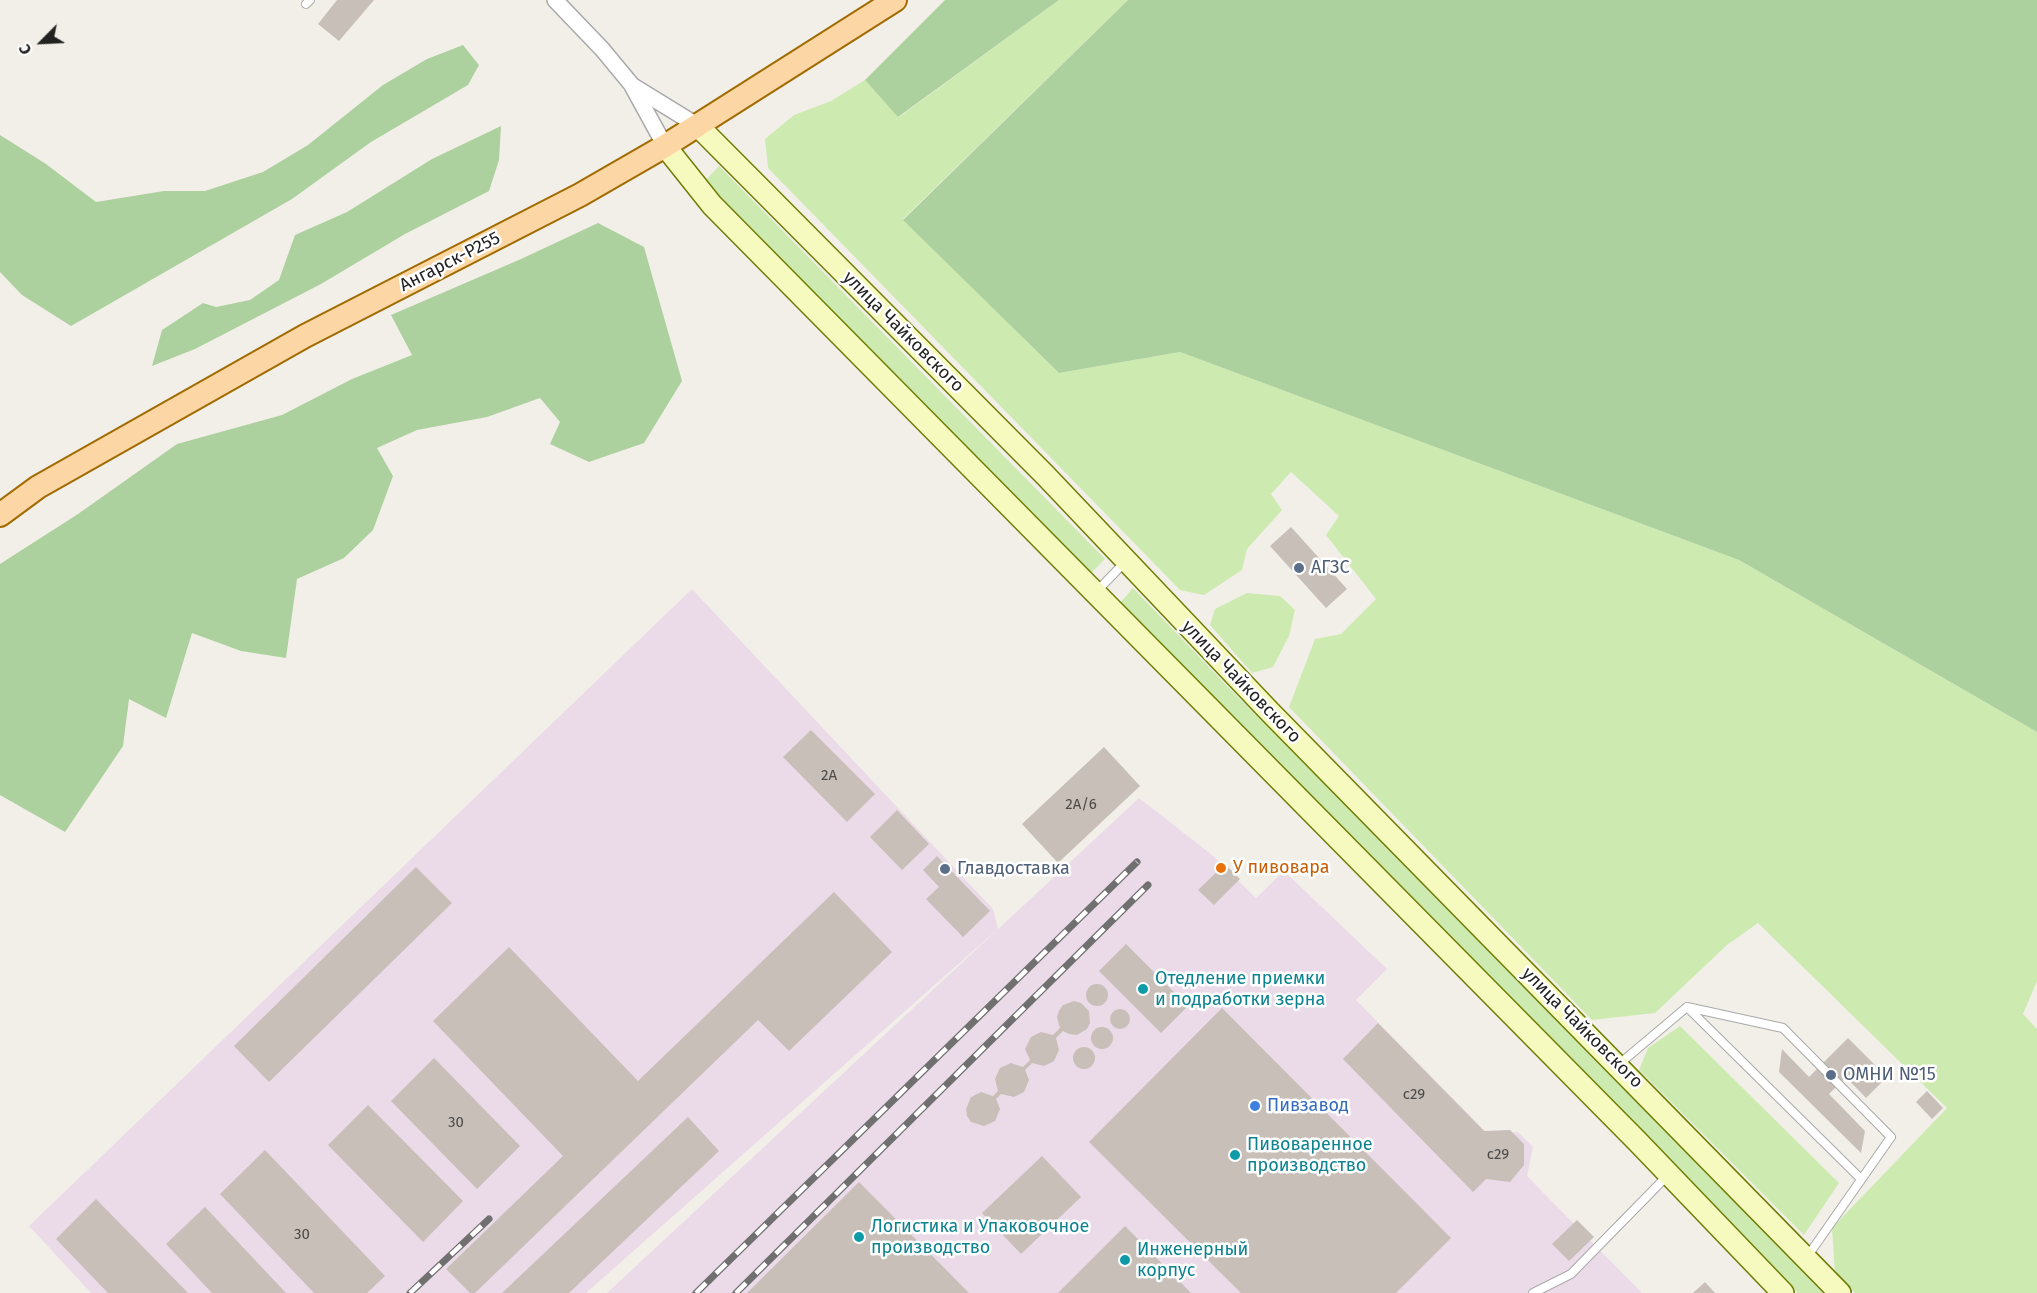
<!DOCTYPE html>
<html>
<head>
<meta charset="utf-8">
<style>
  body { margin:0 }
  #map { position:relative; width:2037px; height:1293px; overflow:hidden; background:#f2efe9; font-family:"Fira Sans",sans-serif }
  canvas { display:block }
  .north { position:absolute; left:12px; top:12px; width:60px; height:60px; -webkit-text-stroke:4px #fff; paint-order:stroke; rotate:246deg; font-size:16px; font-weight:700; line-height:24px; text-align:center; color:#222 }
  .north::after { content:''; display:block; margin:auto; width:21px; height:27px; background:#222; clip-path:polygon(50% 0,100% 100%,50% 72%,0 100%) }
</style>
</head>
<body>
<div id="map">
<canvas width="2037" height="1293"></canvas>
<div class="north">С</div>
</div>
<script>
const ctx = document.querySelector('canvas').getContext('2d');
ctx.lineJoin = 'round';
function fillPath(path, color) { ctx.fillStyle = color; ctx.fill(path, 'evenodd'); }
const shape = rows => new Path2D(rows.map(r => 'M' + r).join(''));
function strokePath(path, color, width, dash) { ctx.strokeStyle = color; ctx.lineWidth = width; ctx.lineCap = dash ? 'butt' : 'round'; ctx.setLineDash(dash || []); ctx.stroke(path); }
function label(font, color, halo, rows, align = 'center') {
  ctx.font = font + ' "Fira Sans",sans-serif'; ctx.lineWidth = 5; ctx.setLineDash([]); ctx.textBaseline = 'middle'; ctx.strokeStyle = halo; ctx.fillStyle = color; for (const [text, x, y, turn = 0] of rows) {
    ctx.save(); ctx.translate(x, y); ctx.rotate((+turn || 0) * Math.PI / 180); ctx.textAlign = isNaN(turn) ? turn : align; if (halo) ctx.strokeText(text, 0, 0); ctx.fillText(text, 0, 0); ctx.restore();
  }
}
const industrial = shape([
  [692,589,993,909,998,929,586,1293,91,1293,29,1226],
  [1139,798,1212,855,1256,898,1284,871,1387,969,1356,1000,1487,1133,1518,1132,1533,1147,1527,1176,1642,1293,607,1293]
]);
const grass = shape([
  [1059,0,1128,0,903,219,1059,373,1180,352,1739,560,2037,732,2037,981,2023,1014,2037,1029,2037,1293,1855,1293,1835,1273,1832,1228,1947,1108,1758,923,1727,945,1655,1013,1592,1020,1289,707,1315,639,1341,634,1376,599,1326,535,1339,516,1291,472,1271,494,1282,510,1247,549,1242,570,1204,595,1180,590,768,168,765,139,794,115,831,101,865,80,899,117],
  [719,166,1105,559,1089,575,705,181],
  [1133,588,1234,693,1509,967,1827,1293,1798,1293,1119,604],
  [1247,593,1280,596,1295,610,1289,636,1273,667,1252,673,1210,625,1215,609],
  [1680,1026,1839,1183,1804,1235,1639,1070,1648,1048]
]);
const forest = shape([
  [945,0,1059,0,898,117,865,80],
  [1128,0,2037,0,2037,732,1739,560,1180,352,1059,373,903,220],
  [463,45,479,65,468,85,371,142,292,199,71,326,22,295,0,272,0,135,46,164,96,202,164,191,205,191,263,172,308,145,383,85,427,59],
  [501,126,499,160,489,191,405,234,321,284,195,349,152,366,162,330,203,303,216,307,250,300,279,280,295,235,347,212,432,159],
  [598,223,644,247,682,381,644,443,589,462,550,444,560,422,540,398,487,417,417,430,377,448,393,476,373,530,344,558,297,579,286,658,241,651,192,633,166,718,129,699,123,746,65,832,0,795,0,564,78,514,177,444,282,415,352,379,412,355,391,315,521,259]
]);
const building = shape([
  [337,0,374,0,339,41,318,24],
  [1291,527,1347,589,1326,608,1270,546],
  [811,730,875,794,847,822,783,757],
  [1104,747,1140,786,1058,863,1022,824],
  [897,810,929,844,902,870,870,837],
  [937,856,990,911,963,937,926,899,939,887,923,870],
  [1225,864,1240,879,1214,905,1198,890],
  [416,867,452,903,269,1082,234,1046],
  [834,892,892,952,789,1051,758,1020,475,1293,470,1293,446,1269,563,1156,433,1021,509,947,638,1081],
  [1126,944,1188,1006,1161,1033,1099,971],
  '1086 995a11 11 0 1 1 22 0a11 11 0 1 1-22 0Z',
  [1074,1001,1081,1003,1089,1011,1090,1023,1087,1029,1077,1035,1069,1034,1063,1031,1056,1038,1059,1050,1054,1061,1044,1066,1032,1063,1025,1070,1029,1080,1024,1092,1014,1097,1001,1094,996,1099,1000,1109,995,1121,984,1126,971,1122,967,1116,966,1109,971,1097,981,1092,993,1096,998,1091,995,1079,1000,1068,1011,1063,1023,1067,1030,1060,1025,1049,1031,1037,1041,1032,1053,1035,1060,1028,1057,1017,1059,1011,1063,1005],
  [1222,1008,1451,1238,1396,1293,1241,1293,1089,1142],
  '1110 1019a10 10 0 1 1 20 0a10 10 0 1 1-20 0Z',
  [1378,1023,1484,1131,1510,1130,1524,1144,1524,1165,1510,1182,1486,1179,1473,1192,1343,1059],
  '1091 1038a11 11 0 1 1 22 0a11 11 0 1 1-22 0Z',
  [1848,1038,1887,1077,1866,1098,1846,1077,1829,1094,1865,1131,1861,1153,1779,1072,1782,1049,1809,1077],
  '1073 1058a11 11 0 1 1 22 0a11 11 0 1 1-22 0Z',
  [434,1058,520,1146,477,1189,391,1101],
  [1927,1091,1943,1108,1932,1119,1916,1102],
  [368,1105,463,1201,423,1242,328,1145],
  [688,1117,719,1151,569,1293,502,1293],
  [265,1150,385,1276,367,1293,314,1293,220,1194],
  [1042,1156,1081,1197,1021,1254,982,1213],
  [859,1182,969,1293,747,1293],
  [96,1199,188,1293,108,1293,56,1239],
  [205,1207,286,1293,212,1293,166,1244],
  [1577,1220,1594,1237,1569,1261,1552,1244],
  [1125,1226,1191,1293,1058,1293],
  [1705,1282,1715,1293,1693,1293]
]);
const lane = shape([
  [306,4,310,0],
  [1097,591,1126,561],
  [1687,1007,1861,1179],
  [1618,1065,1687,1007,1783,1028,1891,1137,1807,1257],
  [1533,1293,1571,1274,1668,1175]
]);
const street = shape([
  [555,0,602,49,631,84,665,146],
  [633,86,698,126]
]);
const secondary = shape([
  [698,126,1046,476,1269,711,1840,1293],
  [665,146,712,205,1637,1141,1783,1293]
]);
const primary = shape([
  [0,515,38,487,305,336,580,195,665,146,895,0]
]);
const rail = shape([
  [410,1293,489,1219],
  [696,1293,1137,862],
  [736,1293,1148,885]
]);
const markers = [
  [1299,568,6,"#5c6f8a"],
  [1221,868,6,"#e8710a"],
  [945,869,6,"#5c6f8a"],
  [1143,989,6,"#0f9aa8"],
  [1831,1075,6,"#5c6f8a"],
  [1255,1106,6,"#3f7fe0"],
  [1235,1155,6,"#0f9aa8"],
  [859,1237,6,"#0f9aa8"],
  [1125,1260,6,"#0f9aa8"]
];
const numberNames = [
  ["2А",829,776],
  ["2А/6",1081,805],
  ["с29",1414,1095],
  ["30",456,1123],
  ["с29",1498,1155],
  ["30",302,1235]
];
const streetNames = [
  ["Ангарск-Р255",450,262,-27],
  ["улица Чайковского",903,332,45],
  ["улица Чайковского",1241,682,46],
  ["улица Чайковского",1582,1028,45]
];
const serviceNames = [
  ["АГЗС",1311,568],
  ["Главдоставка",957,869],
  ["ОМНИ №15",1843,1075]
];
const foodNames = [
  ["У пивовара",1233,868]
];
const cultureNames = [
  ["Отедление приемки",1155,979],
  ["и подработки зерна",1155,1000],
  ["Пивоваренное",1247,1145],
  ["производство",1247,1166],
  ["Логистика и Упаковочное",871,1227],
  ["производство",871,1248],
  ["Инженерный",1137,1250],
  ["корпус",1137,1271]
];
const shopNames = [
  ["Пивзавод",1267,1106]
];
fillPath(industrial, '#ebdbe8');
fillPath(grass, '#cdebb0');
fillPath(forest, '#add19e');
fillPath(building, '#c7bfb8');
strokePath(lane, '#a9a9a9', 10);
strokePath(street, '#a9a9a9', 18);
strokePath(secondary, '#707d05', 24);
strokePath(primary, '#a06b00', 26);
strokePath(lane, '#fff', 8);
strokePath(street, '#fff', 15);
strokePath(secondary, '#f7fabf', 21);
strokePath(primary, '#fcd6a4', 22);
strokePath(rail, '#707070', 7);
strokePath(rail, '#fff', 4.5, [14]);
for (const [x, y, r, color] of markers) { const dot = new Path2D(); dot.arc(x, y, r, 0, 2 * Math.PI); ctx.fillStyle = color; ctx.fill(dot); strokePath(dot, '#fff', 2); }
label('15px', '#4b4948', null, numberNames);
label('18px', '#222', '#fff', streetNames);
label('18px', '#4e5e75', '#fff', serviceNames, 'left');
label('18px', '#c56008', '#fff', foodNames, 'left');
label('18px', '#0d838f', '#fff', cultureNames, 'left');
label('18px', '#366cbe', '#fff', shopNames, 'left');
</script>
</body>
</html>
